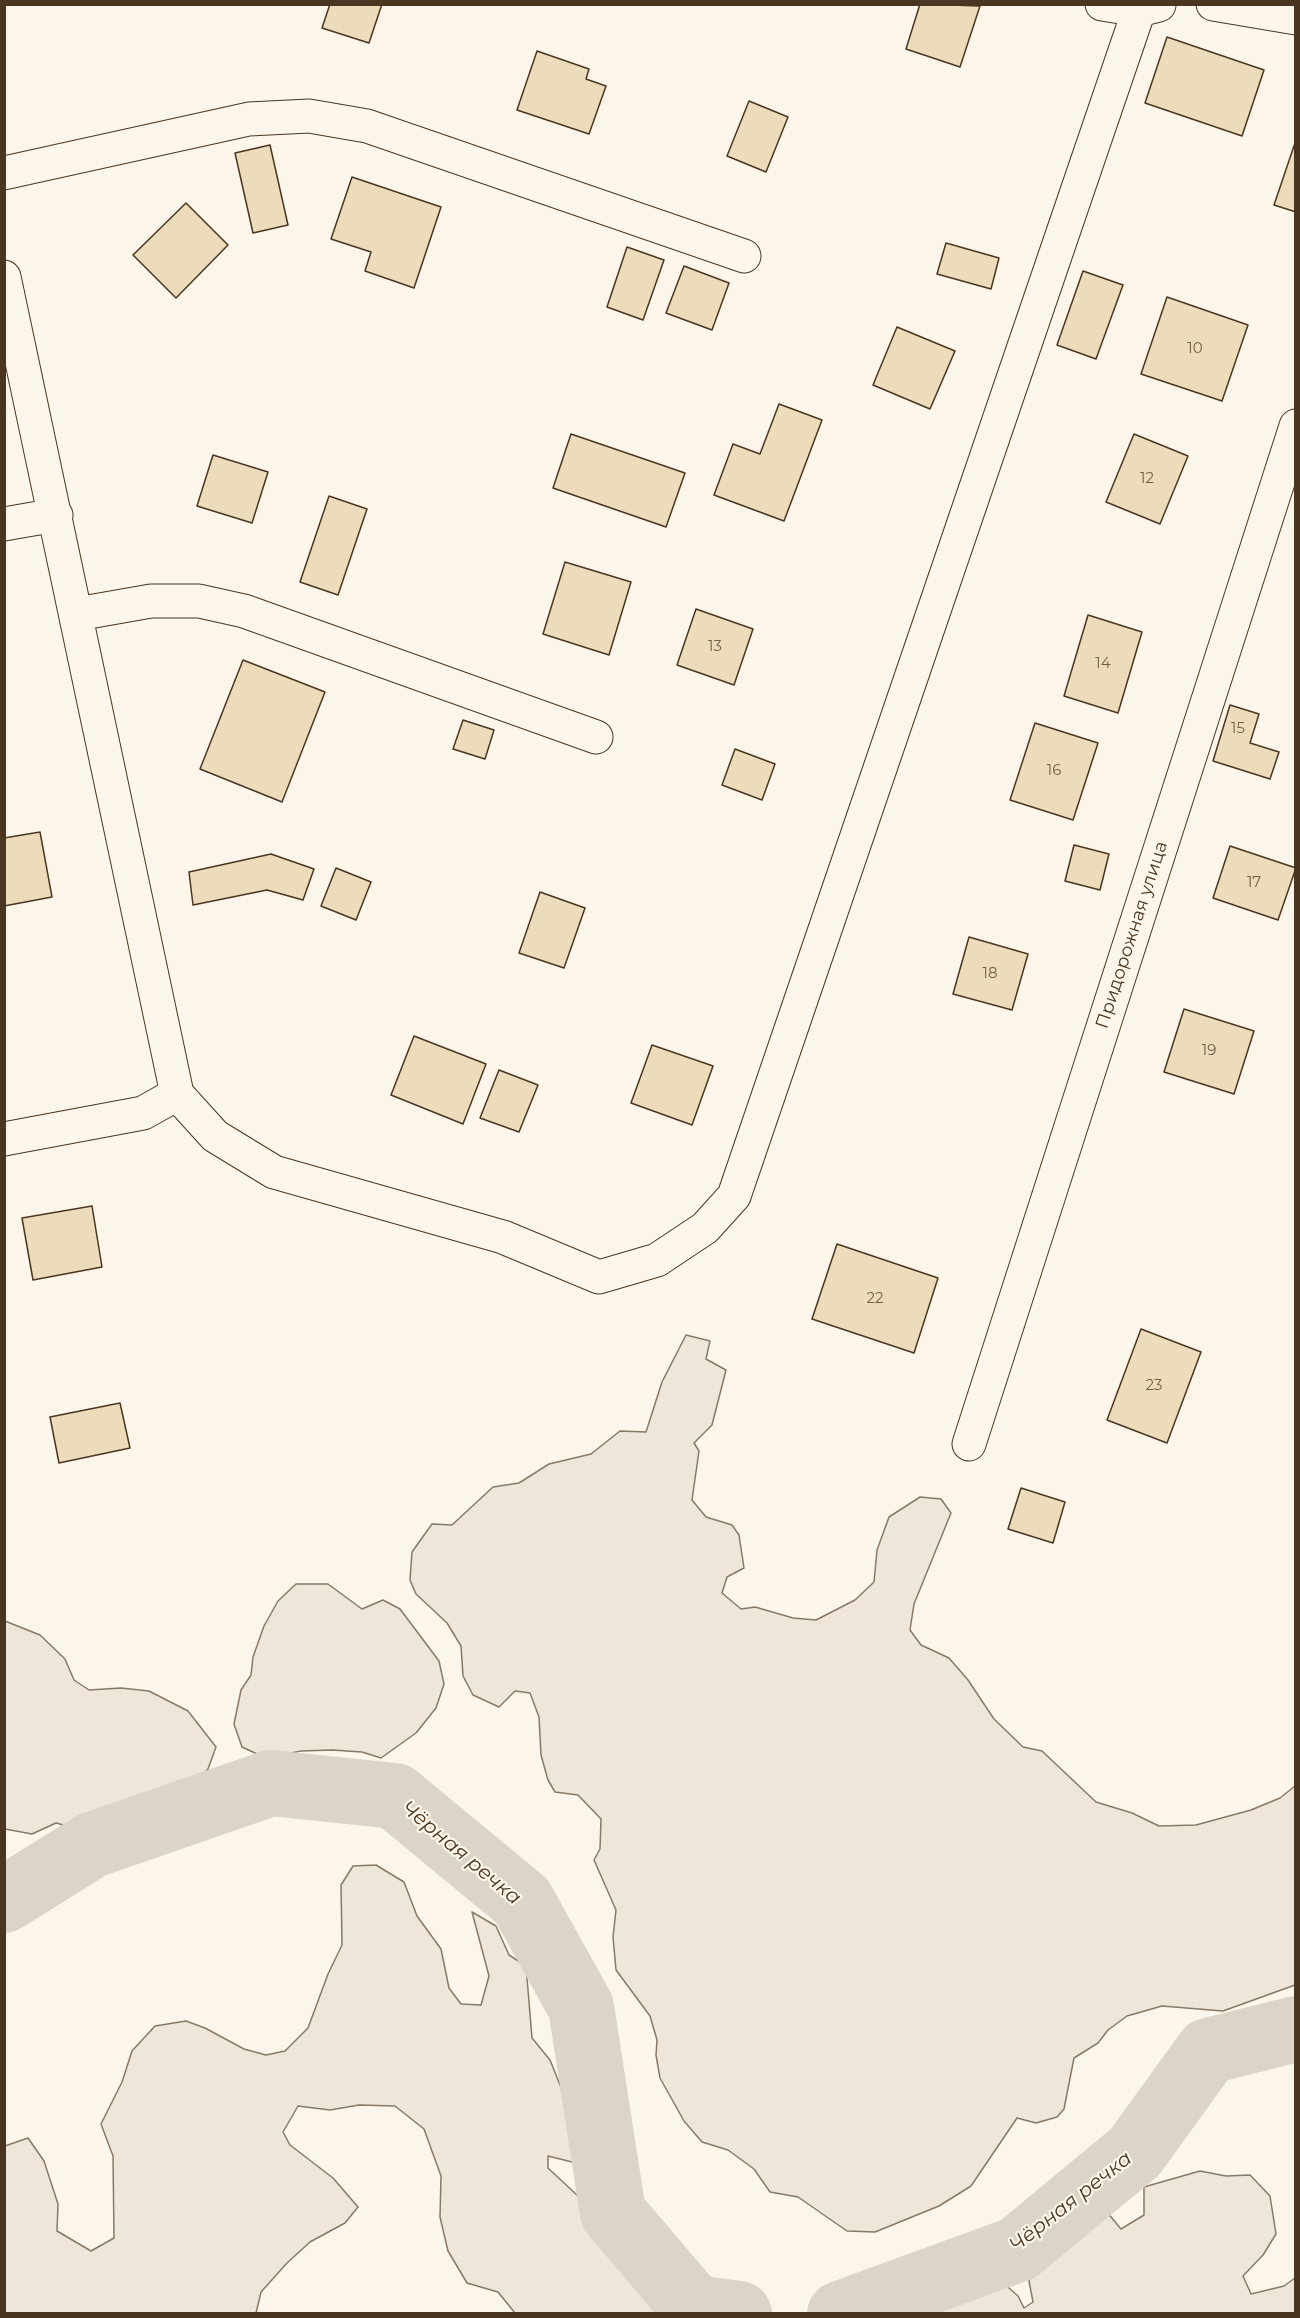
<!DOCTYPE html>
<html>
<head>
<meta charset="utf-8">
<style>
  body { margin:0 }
  #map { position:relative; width:1300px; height:2318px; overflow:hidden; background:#fbf6e9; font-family:Montserrat,sans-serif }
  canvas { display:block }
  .frame { position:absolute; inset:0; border:6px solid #4a3520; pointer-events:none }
</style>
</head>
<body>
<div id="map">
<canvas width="1300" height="2318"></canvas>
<div class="frame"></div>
</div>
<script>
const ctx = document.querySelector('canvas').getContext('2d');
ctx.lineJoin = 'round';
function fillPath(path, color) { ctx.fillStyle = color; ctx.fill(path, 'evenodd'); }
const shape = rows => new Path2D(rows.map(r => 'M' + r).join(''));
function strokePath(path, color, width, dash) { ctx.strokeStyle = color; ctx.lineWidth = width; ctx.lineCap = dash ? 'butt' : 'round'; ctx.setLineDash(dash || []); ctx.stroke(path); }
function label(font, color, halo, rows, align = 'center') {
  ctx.font = font + ' Montserrat,sans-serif'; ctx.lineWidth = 4.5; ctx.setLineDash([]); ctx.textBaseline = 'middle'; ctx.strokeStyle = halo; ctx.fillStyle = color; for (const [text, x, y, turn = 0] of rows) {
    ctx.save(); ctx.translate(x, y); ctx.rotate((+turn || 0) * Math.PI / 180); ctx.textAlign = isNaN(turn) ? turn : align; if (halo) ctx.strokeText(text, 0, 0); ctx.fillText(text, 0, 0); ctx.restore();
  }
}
const green = shape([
  [686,1335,710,1341,706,1359,726,1370,712,1425,694,1443,699,1451,692,1500,706,1517,732,1525,739,1535,744,1568,727,1577,722,1593,741,1609,755,1607,793,1618,816,1620,855,1600,874,1582,877,1550,889,1517,920,1497,941,1499,951,1513,914,1604,910,1630,921,1645,949,1658,968,1680,994,1719,1023,1747,1042,1751,1096,1802,1132,1813,1159,1826,1196,1825,1251,1810,1280,1798,1295,1786,1295,1985,1223,2011,1162,2006,1127,2016,1108,2030,1098,2043,1074,2058,1064,2109,1057,2117,1036,2123,1017,2118,971,2186,939,2206,875,2232,847,2231,798,2197,770,2192,754,2169,728,2150,702,2142,684,2121,660,2078,656,2055,657,2040,650,2016,616,1970,613,1937,616,1910,594,1860,600,1849,601,1819,578,1795,555,1792,548,1780,541,1755,539,1717,530,1693,515,1691,499,1707,473,1695,463,1676,461,1646,447,1623,416,1594,410,1580,412,1552,432,1524,452,1525,493,1487,519,1483,549,1464,591,1454,620,1431,646,1432,662,1382,686,1335],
  [296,1584,328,1584,362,1609,383,1600,400,1609,439,1661,444,1684,436,1708,416,1733,381,1758,362,1752,332,1750,301,1751,266,1758,242,1747,234,1724,241,1690,251,1675,253,1657,264,1626,278,1601,296,1584],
  [5,1621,40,1635,65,1659,74,1680,89,1690,121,1688,149,1691,188,1711,216,1747,208,1769,194,1785,171,1800,145,1808,122,1825,93,1833,56,1823,32,1834,5,1829,5,1621],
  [376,1865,404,1882,417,1916,441,1949,449,1988,461,2004,481,2005,489,1976,472,1912,496,1926,509,1955,526,1966,532,2038,550,2060,581,2137,580,2164,548,2156,548,2168,578,2196,604,2238,624,2256,646,2268,683,2313,515,2313,498,2292,467,2283,448,2251,440,2217,441,2176,424,2129,395,2106,359,2105,330,2110,298,2106,283,2132,290,2145,333,2178,358,2207,345,2223,310,2242,287,2263,261,2292,256,2313,5,2313,5,2146,28,2138,44,2161,58,2204,57,2231,91,2251,114,2238,113,2156,101,2124,122,2082,132,2051,155,2026,186,2021,205,2028,244,2049,266,2055,285,2051,308,2028,328,1974,342,1945,341,1885,353,1866,376,1865],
  [1200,2171,1226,2176,1250,2175,1270,2196,1276,2234,1263,2255,1243,2276,1251,2294,1284,2286,1295,2278,1295,2313,939,2313,946,2294,946,2277,951,2262,964,2255,980,2255,992,2266,1000,2280,1018,2296,1024,2308,1033,2302,1029,2281,1035,2262,1073,2221,1087,2211,1102,2206,1121,2229,1144,2215,1144,2187,1200,2171]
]);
const water = shape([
  [92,1845,5,1917,5,1895,92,1845]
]);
const river = shape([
  [4,1900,92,1845,271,1783,395,1796,522,1901,581,2007,613,2213,694,2308,739,2314],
  [840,2314,1018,2249,1135,2152,1208,2051,1296,2029]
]);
const building = shape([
  [330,4,382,4,369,43,322,28,330,4],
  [920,4,980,6,960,67,906,49,920,4],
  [1167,37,1264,70,1242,136,1145,103,1167,37],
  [537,51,589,69,586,79,606,86,589,134,517,110,537,51],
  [749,101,788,117,766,172,727,156,749,101],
  [1296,140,1296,212,1274,205,1296,140],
  [270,145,288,225,253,233,235,153,270,145],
  [352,177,441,207,414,288,365,271,371,252,331,239,352,177],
  [186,203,228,245,176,298,133,255,186,203],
  [946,243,999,258,991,289,937,274,946,243],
  [627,247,664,260,643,320,607,307,627,247],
  [684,266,729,283,712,330,666,313,684,266],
  [1083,271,1123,285,1096,359,1057,345,1083,271],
  [1167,297,1248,325,1222,401,1141,374,1167,297],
  [897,327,955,351,930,409,873,385,897,327],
  [779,404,822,420,784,521,714,495,733,444,760,454,779,404],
  [571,434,685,473,666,527,553,488,571,434],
  [1134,434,1188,456,1160,524,1106,502,1134,434],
  [213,455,268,472,252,523,197,506,213,455],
  [329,496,367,509,338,595,300,582,329,496],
  [565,562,631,582,609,655,543,634,565,562],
  [696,609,753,629,734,685,677,665,696,609],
  [1088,615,1142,632,1118,713,1064,696,1088,615],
  [243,660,325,692,282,802,200,769,243,660],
  [1230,705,1259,714,1250,743,1279,752,1270,779,1213,761,1230,705],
  [463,720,494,730,485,759,453,749,463,720],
  [1035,723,1098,743,1073,820,1010,800,1035,723],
  [735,749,775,764,762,800,722,785,735,749],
  [40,832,52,897,4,906,4,838,40,832],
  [1074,845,1109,854,1100,890,1065,881,1074,845],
  [1230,846,1296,868,1278,920,1213,898,1230,846],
  [271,854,314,869,303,900,267,890,193,905,189,872,271,854],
  [336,868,371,882,356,920,321,906,336,868],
  [540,892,585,908,564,968,519,953,540,892],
  [969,937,1028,954,1012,1010,953,994,969,937],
  [1184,1009,1254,1031,1234,1094,1164,1072,1184,1009],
  [414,1036,486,1064,463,1124,391,1095,414,1036],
  [652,1045,713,1066,692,1125,631,1103,652,1045],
  [499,1070,538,1085,519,1132,480,1118,499,1070],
  [92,1206,102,1267,33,1280,22,1218,92,1206],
  [837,1244,938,1278,914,1353,812,1319,837,1244],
  [1141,1329,1201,1352,1167,1443,1107,1420,1141,1329],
  [120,1403,130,1448,59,1463,50,1417,120,1403],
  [1021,1488,1065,1502,1053,1543,1008,1529,1021,1488]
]);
const minor = shape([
  [1102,4,1139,10,1159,5],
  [1213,4,1296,18],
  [4,173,249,119,309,116,367,126,744,256],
  [4,277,177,1094,215,1136,274,1172,503,1237,599,1277,657,1260,705,1228,734,1196,1139,10],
  [4,524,56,515],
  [77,614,151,601,199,601,244,611,596,737],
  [4,1139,143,1113,177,1094],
  [969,1444,1296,426]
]);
const numberNames = [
  ["10",1195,349],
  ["12",1147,479],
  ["13",715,647],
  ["14",1103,664],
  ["15",1238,729],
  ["16",1054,771],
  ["17",1254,883],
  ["18",990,974],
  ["19",1209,1051],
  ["22",875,1299],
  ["23",1154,1386]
];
const streetNames = [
  ["Придорожная улица",1132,935,-72]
];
const waterNames = [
  ["Чёрная речка",461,1853,40],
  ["Чёрная речка",1071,2202,-38]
];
fillPath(green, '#ede6d9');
strokePath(green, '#887966', 1.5);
fillPath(water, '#dcd4c6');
strokePath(water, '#887966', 1.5);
strokePath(river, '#dcd4c6', 66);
fillPath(building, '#ecdcbc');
strokePath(building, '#4a3520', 1.5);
strokePath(minor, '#4a3520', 35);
strokePath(minor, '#fbf6e9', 33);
label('15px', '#725f47', null, numberNames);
label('18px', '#4a3520', '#fbf6e9', streetNames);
label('italic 20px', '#4a3520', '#fbf6e9', waterNames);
</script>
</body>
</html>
